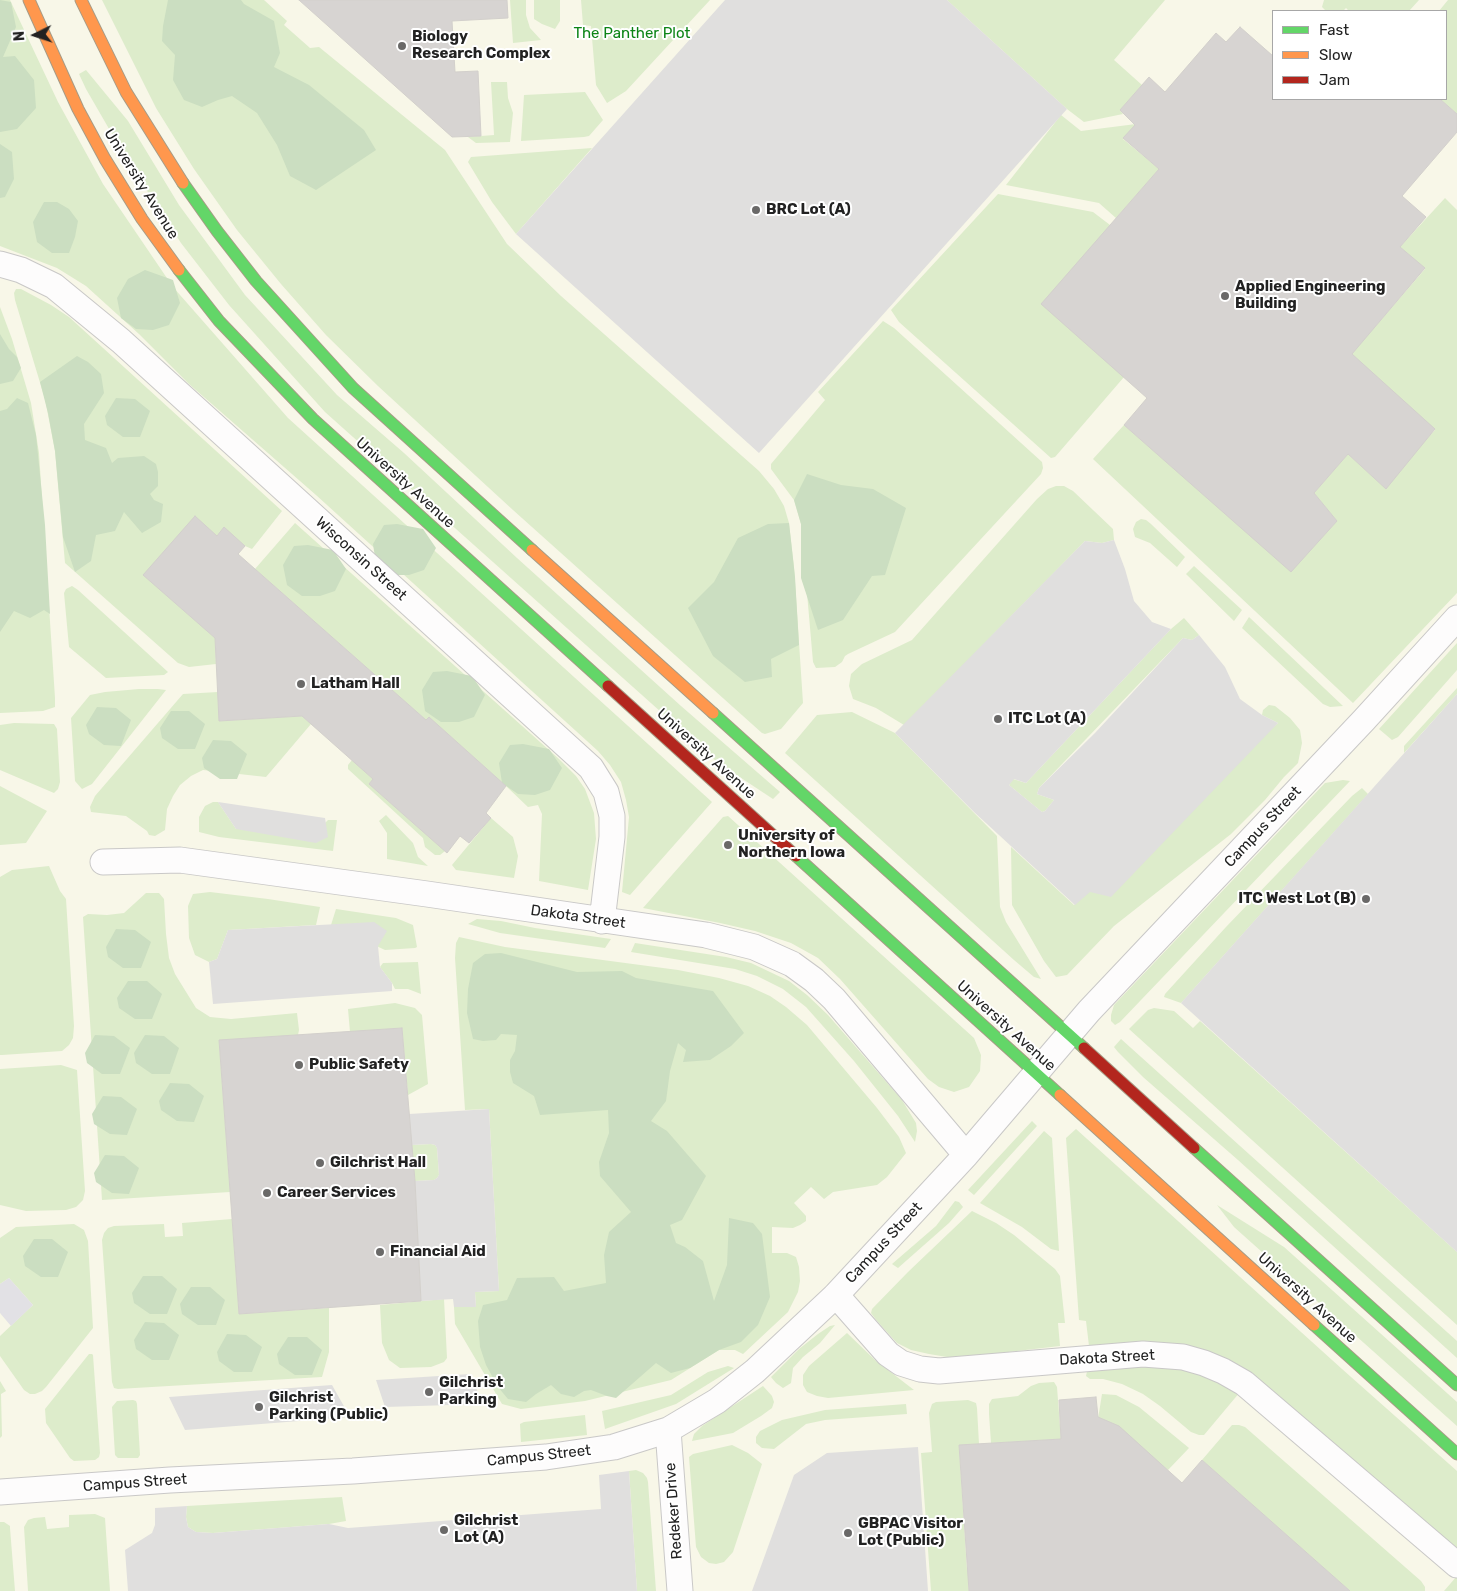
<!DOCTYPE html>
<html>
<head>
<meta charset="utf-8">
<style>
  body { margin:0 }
  #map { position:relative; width:1457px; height:1591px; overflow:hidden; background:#f0eeeb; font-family:Rubik,sans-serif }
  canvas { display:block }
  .legend { position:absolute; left:1272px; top:10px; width:175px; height:90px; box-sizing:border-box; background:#fff; border:1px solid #a7a7a7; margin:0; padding:6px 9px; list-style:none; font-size:15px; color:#222 }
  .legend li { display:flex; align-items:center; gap:10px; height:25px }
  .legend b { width:25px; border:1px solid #a7a7a7 }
  .north { position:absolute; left:10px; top:10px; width:50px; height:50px; -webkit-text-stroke:4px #fff; paint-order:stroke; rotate:266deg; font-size:14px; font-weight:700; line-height:20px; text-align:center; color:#222 }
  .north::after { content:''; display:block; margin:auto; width:18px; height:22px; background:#222; clip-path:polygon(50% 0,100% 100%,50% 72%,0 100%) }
</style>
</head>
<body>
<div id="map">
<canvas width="1457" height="1591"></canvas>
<ul class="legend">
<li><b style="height:6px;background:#63d668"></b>Fast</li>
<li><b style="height:6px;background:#ff974d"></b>Slow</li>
<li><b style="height:6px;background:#b3261e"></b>Jam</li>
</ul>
<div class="north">N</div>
</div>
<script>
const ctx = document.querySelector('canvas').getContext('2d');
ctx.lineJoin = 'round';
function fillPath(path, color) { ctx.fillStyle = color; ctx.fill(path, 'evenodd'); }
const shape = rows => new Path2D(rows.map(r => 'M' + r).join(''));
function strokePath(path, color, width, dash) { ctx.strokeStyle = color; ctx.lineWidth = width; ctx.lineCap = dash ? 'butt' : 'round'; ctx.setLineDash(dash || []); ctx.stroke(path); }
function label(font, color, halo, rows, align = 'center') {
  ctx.font = font + ' Rubik,sans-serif'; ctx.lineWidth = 4; ctx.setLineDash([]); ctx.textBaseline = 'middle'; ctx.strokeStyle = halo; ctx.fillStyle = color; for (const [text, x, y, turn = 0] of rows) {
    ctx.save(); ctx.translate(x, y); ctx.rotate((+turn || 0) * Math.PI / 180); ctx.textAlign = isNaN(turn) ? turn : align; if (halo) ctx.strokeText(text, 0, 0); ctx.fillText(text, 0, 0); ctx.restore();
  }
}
const education = shape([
  [0,0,1457,0,1457,1591,0,1591],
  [1273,11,1446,11,1446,99,1273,99]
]);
const grass = shape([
  [0,0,10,0,58,102,103,184,173,287,288,418,712,802,630,895,622,892,629,817,626,800,621,782,610,765,598,751,316,495,189,384,139,334,86,286,57,268,0,246],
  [102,0,264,0,287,21,284,25,310,48,319,47,445,150,507,244,561,296,759,471,774,489,784,506,789,523,794,567,803,703,781,729,765,734,762,733,513,510,378,386,326,335,281,284,237,230,194,169,156,108],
  [510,0,526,0,526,15,530,28,541,40,513,43],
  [534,0,560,0,560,21,555,29,542,24,534,19],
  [581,0,710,0,626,91,607,103,596,85,591,26,583,25],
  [947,0,1165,0,1114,60,1142,85,1120,110,1123,114,1084,122,1067,109],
  [1324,0,1419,0,1409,11,1349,11,1346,8,1343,11,1326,11,1322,7],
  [1448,0,1457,0,1457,114,1440,99,1446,99,1446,11,1439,11],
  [86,70,128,121,179,205,245,295,337,395,404,453,517,558,681,706,780,792,773,799,717,762,325,412,229,305,181,243,127,160,86,89,79,74],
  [491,82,507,82,508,98,513,113,510,142,476,143,468,137,494,135],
  [585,92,603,120,589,136,584,137,521,141,524,95],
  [1061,115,1081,131,1136,124,1123,139,1159,169,1116,218,1099,203,1006,185],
  [592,148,516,234,492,202,468,162,471,157],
  [998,194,1093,212,1110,225,1124,377,1055,457,1051,458,899,322,891,310],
  [1445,198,1457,210,1457,593,1353,703,1093,459,1124,425,1291,571,1337,521,1314,493,1348,454,1383,486,1435,430,1326,331,1374,328,1425,269,1400,247],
  [16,289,21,289,51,305,69,317,282,511,252,549,245,546,224,528,217,536,195,517,144,575,215,638,216,664,189,667,178,663,65,563,55,451,45,399,15,300,14,293],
  [0,307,12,339,31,403,39,453,55,698,55,707,43,711,0,713],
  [883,321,894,328,1042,462,1043,468,1041,474,895,632,848,654,845,656,842,662,835,667,816,668,813,662,801,524,794,500,771,469,771,464,825,400,818,392],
  [1056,486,1064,486,1073,491,1113,529,1114,540,1102,543,1085,541,904,725,876,708,853,699,849,686,851,674,862,664,912,640,1037,499,1048,489],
  [1141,519,1146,520,1151,524,1185,557,1177,567,1150,543,1135,537,1133,529,1136,522],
  [295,523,559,759,576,776,585,789,594,813,596,839,588,890,539,881,542,814,538,805,528,807,506,786,429,717,426,720,255,569],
  [1194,566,1242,610,1234,621,1186,574],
  [72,586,78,590,168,672,164,675,106,678,69,647,64,593,66,589],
  [1249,617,1343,706,1330,707,1323,704,1242,628],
  [1184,618,1199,635,1192,640,1183,638,1039,788,1037,794,1054,800,1045,811,1042,812,1009,785,1013,779,1026,783,1171,629],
  [1457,643,1457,670,1398,737,1392,740,1379,729],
  [1457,688,1457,694,1404,753,1404,746],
  [139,689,158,689,166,690,92,784,82,789,75,781,71,718,90,695,105,692],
  [218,692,220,721,302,716,311,724,266,777,203,770,191,776,180,785,173,796,167,809,165,830,155,836,149,835,147,831,126,816,91,812,90,807,95,796,183,694],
  [1269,705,1275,706,1290,718,1300,730,1302,743,1298,763,1284,777,1265,800,1231,834,1114,926,1067,975,1056,977,1044,961,1012,905,1011,847,1074,905,1278,723,1262,715,1263,710],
  [852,712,895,733,997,836,1000,907,1006,922,1041,979,1034,977,1014,960,785,753,817,715],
  [14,723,54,724,57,729,60,782,58,789,54,793,0,770,0,725],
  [352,760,373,779,369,784,445,851,440,855,435,855,425,847,423,838,348,769,348,765],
  [1343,780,1350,781,1120,1022,1115,1025,1111,1021,1111,1015,1114,1005,1325,783],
  [0,786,47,811,26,843,0,845],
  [1362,788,1368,794,1181,1003,1164,997,1165,994,1226,927,1352,796],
  [213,802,218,802,236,829,325,823,328,820,337,820,333,851,219,837,199,832,199,817,205,806],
  [386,815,413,843,418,857,428,866,387,859,387,833,379,821],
  [728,816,974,1038,981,1055,980,1071,969,1087,954,1092,939,1087,928,1079,840,979,818,958,791,943,755,931,720,923,643,908,723,817],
  [491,818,513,837,518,856,514,878,456,870,452,865],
  [49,866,60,891,66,899,74,1026,73,1038,69,1045,62,1051,2,1055,0,1055,0,877,12,870],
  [210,892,268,899,320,907,316,925,228,930,217,959,209,962,195,955,189,938,188,906,193,894],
  [146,893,159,893,164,899,166,934,169,958,175,974,196,1008,210,1017,231,1019,297,1013,299,1030,298,1035,219,1041,230,1192,102,1200,83,917,88,914,107,915,124,913],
  [336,909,396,918,413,925,417,947,415,948,385,950,331,925],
  [477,919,501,921,535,928,611,939,605,948,500,933,468,924],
  [459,937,505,947,678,970,719,978,748,986,770,996,786,1007,807,1025,877,1108,899,1137,906,1153,887,1177,877,1185,833,1192,824,1199,811,1187,794,1203,806,1216,806,1221,800,1225,793,1228,772,1227,772,1253,787,1253,796,1257,799,1267,800,1281,798,1292,788,1312,743,1354,735,1350,719,1350,671,1380,585,1401,521,1409,502,1404,455,1324,454,1307,476,1307,475,1292,499,1291,489,1109,465,1110,455,958,456,943],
  [635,943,726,957,751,963,789,981,807,995,828,1015,902,1100,916,1123,917,1131,915,1142,898,1116,854,1061,806,1007,783,989,757,976,735,969,631,952],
  [418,962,421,994,408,989,395,989,392,983,380,967,383,963],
  [395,1003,415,1008,422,1015,428,1084,408,1095,402,1028,350,1032,348,1009],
  [1154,1008,1174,1011,1193,1028,1200,1021,1457,1252,1457,1325,1129,1029,1148,1010],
  [1121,1039,1457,1341,1457,1358,1238,1160,1143,1077,1118,1052,1114,1047],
  [61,1065,77,1070,85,1191,83,1200,76,1207,66,1210,26,1211,0,1205,0,1069],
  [1032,1121,1037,1126,974,1195,968,1190],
  [1076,1129,1342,1369,1457,1471,1457,1552,1251,1375,1089,1346,1086,1321,1079,1320,1066,1138],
  [1044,1131,1052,1138,1059,1251,1051,1249,1022,1227,980,1203],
  [431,1144,435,1145,437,1148,439,1175,437,1178,434,1180,415,1181,411,1145],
  [955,1201,959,1202,963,1207,949,1223,898,1268,892,1264,936,1226],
  [1217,1205,1284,1247,1457,1402,1457,1426,1234,1227],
  [972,1211,996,1223,1014,1235,1055,1269,1060,1276,1065,1323,1058,1323,1060,1346,965,1357,947,1357,929,1354,911,1350,897,1343,877,1321,871,1313,872,1309,908,1272],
  [232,1219,239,1314,329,1308,329,1352,322,1377,118,1389,114,1388,112,1382,102,1240,104,1233,108,1228,114,1226,164,1224,165,1237,183,1236,182,1223],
  [74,1224,84,1230,88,1241,93,1328,46,1387,42,1391,35,1394,30,1394,24,1390,0,1356,0,1336,33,1305,9,1278,0,1284,0,1238,16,1227],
  [444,1299,447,1358,444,1362,431,1367,400,1368,389,1360,382,1343,380,1305],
  [835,1325,820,1343,803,1357,793,1368,791,1383,783,1388,776,1383,771,1377,799,1349,818,1334,830,1326],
  [847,1333,875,1360,914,1390,828,1398,817,1396,807,1392,803,1385,803,1375,809,1366],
  [89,1354,92,1354,93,1355,100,1453,99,1457,95,1460,74,1461,70,1458,46,1423,45,1409],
  [1165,1364,1201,1372,1240,1392,1204,1435,1199,1435,1191,1432,1160,1406,1143,1394,1122,1384,1103,1379,1090,1379,1086,1376,1088,1367],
  [728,1366,734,1368,676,1404,605,1429,602,1411,671,1395,708,1372],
  [0,1381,6,1391,1,1394,2,1436,0,1438],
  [1054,1382,1057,1387,1061,1439,991,1443,989,1414,989,1404,992,1399,1018,1396,1031,1386,1039,1383],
  [763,1386,772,1396,774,1402,772,1408,761,1416,733,1433,692,1441,694,1434,702,1426],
  [1102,1394,1116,1395,1139,1407,1189,1448,1168,1470,1098,1419],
  [133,1400,136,1401,137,1404,140,1455,138,1458,118,1458,115,1455,112,1407,117,1401],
  [968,1400,976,1403,977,1408,979,1444,959,1446,967,1570,974,1570,975,1583,968,1584,969,1591,931,1591,921,1453,932,1452,929,1413,932,1404,936,1402],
  [906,1404,907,1414,825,1420,806,1424,774,1449,762,1448,756,1443,756,1437,760,1431,782,1420,825,1410],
  [585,1415,587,1435,521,1442,520,1424,524,1422],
  [1232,1425,1239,1425,1245,1427,1421,1581,1425,1587,1425,1591,1350,1591,1202,1460],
  [732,1445,748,1453,762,1464,733,1552,724,1562,716,1564,709,1563,701,1557,696,1547,689,1457,693,1454],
  [636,1470,643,1473,647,1478,648,1482,656,1591,637,1591,629,1471],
  [342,1497,346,1521,329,1524,213,1533,196,1532,188,1527,186,1517,187,1506],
  [95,1514,105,1518,110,1591,28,1591,24,1527,28,1520,34,1518,45,1517,47,1529,69,1527,69,1515],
  [0,1522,4,1522,10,1526,10,1528,15,1591,0,1591],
  [1457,1576,1457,1591,1444,1591]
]);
const forest = shape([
  [0,0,11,2,16,27,3,57,15,56,34,80,36,108,17,129,0,132],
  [168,0,241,0,244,4,274,21,280,53,274,67,309,85,364,130,376,150,316,190,290,176,277,145,257,113,232,96,218,100,202,107,184,100,173,80,175,55,162,41,163,26],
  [0,144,12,152,14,179,5,197,0,198],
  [44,202,57,202,69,209,78,221,75,237,69,253,52,253,37,242,33,222],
  [145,270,173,280,180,303,169,325,153,330,136,329,121,318,117,298,128,279],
  [0,334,9,349,17,357,21,368,13,381,0,384],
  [77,356,88,362,101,374,104,393,84,424,85,440,106,448,112,463,118,458,144,456,156,464,158,472,158,486,150,494,154,500,163,504,161,522,142,533,124,512,115,531,96,535,91,561,75,572,63,537,55,451,48,413,40,382],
  [17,398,28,403,36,435,45,525,50,614,44,610,30,618,14,611,0,632,0,411,7,409],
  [116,398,135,399,150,411,140,437,123,437,107,425,105,416],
  [807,474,841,485,873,489,906,508,885,575,872,576,843,620,818,630,801,578,801,524,794,500],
  [789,523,795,577,799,645,771,659,772,677,745,682,713,656,688,608,714,582,738,538,768,524],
  [397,524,423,529,436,548,424,570,409,575,392,575,376,564,373,544,384,525],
  [308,545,333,550,346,569,335,591,320,596,302,596,287,585,283,565,294,546],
  [447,671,472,676,485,695,474,717,459,722,441,722,425,711,422,690,433,672],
  [97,707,116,708,131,720,121,746,104,745,89,734,86,725],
  [171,711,189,711,205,724,195,749,178,749,162,738,160,728],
  [213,740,231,741,247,754,237,779,220,779,204,768,202,758],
  [523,744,549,749,562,768,550,790,535,795,518,794,502,783,499,763,510,745],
  [116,929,135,930,151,942,141,968,123,968,108,957,106,947],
  [501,953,577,972,622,971,636,978,713,991,744,1033,731,1046,710,1060,683,1062,686,1050,678,1043,670,1071,666,1101,651,1121,667,1131,706,1176,682,1220,670,1225,676,1243,685,1247,703,1261,714,1301,727,1265,729,1218,753,1223,762,1234,770,1297,758,1325,741,1342,719,1350,690,1368,671,1373,656,1363,616,1398,607,1396,591,1390,584,1391,574,1397,561,1394,551,1385,536,1394,526,1402,508,1399,498,1387,486,1365,480,1347,478,1321,483,1305,507,1300,517,1278,554,1277,564,1291,606,1283,604,1255,609,1232,631,1212,600,1176,599,1162,609,1133,608,1110,540,1115,534,1096,513,1083,510,1072,510,1060,515,1051,517,1035,501,1034,496,1040,483,1041,473,1039,467,1013,468,989,473,963,485,954],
  [128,981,147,981,162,994,152,1019,135,1019,119,1008,117,998],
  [95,1035,114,1036,130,1048,120,1074,102,1074,87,1063,85,1053],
  [145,1035,164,1036,179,1048,170,1074,152,1074,136,1063,134,1053],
  [170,1083,189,1084,204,1096,194,1122,177,1121,161,1110,159,1101],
  [103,1096,121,1097,137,1109,127,1135,110,1134,94,1124,92,1114],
  [105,1155,124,1156,139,1168,129,1194,112,1193,96,1182,94,1173],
  [34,1239,52,1239,68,1252,58,1277,41,1277,25,1266,23,1256],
  [143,1276,162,1276,177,1289,167,1314,150,1314,134,1303,132,1293],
  [191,1287,210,1287,225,1300,216,1325,198,1325,182,1314,180,1304],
  [145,1322,164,1323,179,1335,169,1360,152,1360,136,1349,134,1340],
  [227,1334,246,1335,262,1347,252,1372,234,1372,219,1361,217,1352],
  [288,1337,307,1337,322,1350,312,1375,295,1375,279,1364,277,1354]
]);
const parking = shape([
  [725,0,947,0,1067,109,759,453,516,234],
  [1114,540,1125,569,1134,601,1152,622,1171,629,1026,783,1014,779,1009,785,1042,812,1045,811,1054,800,1037,794,1039,788,1095,733,1183,638,1192,640,1199,635,1225,667,1240,699,1262,715,1278,723,1111,897,1090,892,1075,905,974,812,895,733,1085,541,1102,543],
  [1457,694,1457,1252,1181,1003],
  [218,802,325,818,328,837,316,843,236,829],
  [374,922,387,931,378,946,380,967,392,983,392,991,213,1004,209,962,217,959,228,930],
  [489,1109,499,1291,475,1292,476,1307,454,1307,453,1299,421,1301,415,1181,434,1180,437,1178,439,1175,437,1148,435,1145,431,1144,411,1145,409,1114],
  [470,1374,483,1404,385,1407,376,1380],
  [332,1385,350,1417,185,1430,169,1397],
  [918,1447,928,1591,752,1591,794,1475,827,1453],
  [629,1471,637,1591,128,1591,125,1550,152,1533,155,1525,155,1508,187,1506,186,1517,188,1527,196,1532,213,1533,329,1524,348,1528,601,1509,599,1475]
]);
const plaza = shape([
  [9,1278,33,1305,11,1326,0,1313,0,1284]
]);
const building = shape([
  [299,0,507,0,508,18,452,21,455,72,478,71,481,136,452,137,299,0],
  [1240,27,1273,56,1273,99,1440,99,1457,114,1457,132,1402,196,1426,217,1400,247,1425,268,1352,354,1435,429,1386,489,1348,454,1314,493,1337,521,1291,572,1124,425,1147,398,1041,304,1159,169,1123,138,1135,125,1120,110,1149,77,1165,92,1216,33,1226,42,1240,27],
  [195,516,217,536,224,527,245,546,238,554,426,720,429,717,506,786,486,813,491,818,469,843,460,836,447,853,369,784,373,779,302,716,219,721,215,638,143,575,195,516],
  [402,1028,415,1181,421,1301,239,1314,219,1040,402,1028],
  [1096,1397,1098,1417,1119,1426,1182,1483,1202,1460,1350,1591,969,1591,959,1445,1061,1439,1059,1400,1096,1397]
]);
const street = shape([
  [0,264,21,270,54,286,121,341,591,768,606,792,612,816,612,837,602,921],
  [103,862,180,860,427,894,706,935,754,947,792,964,814,980,834,999,966,1155],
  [836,1295,888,1354,901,1363,920,1369,939,1371,1143,1354,1183,1357,1204,1363,1223,1371,1244,1383,1457,1565],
  [668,1430,680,1591],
  [0,1492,170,1480,353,1471,546,1457,614,1447,668,1430,717,1401,755,1371,836,1295,966,1155,1089,1011,1364,720,1457,618]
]);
const fast = shape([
  [183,183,217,231,256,281,353,388,532,550],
  [179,270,219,321,313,419,608,686],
  [713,713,1084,1048],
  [796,856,1060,1095],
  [1194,1148,1457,1385],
  [1314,1325,1457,1454]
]);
const slow = shape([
  [29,0,78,109,105,159,142,219,179,270],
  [81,0,126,92,183,183],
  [532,550,713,713],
  [1060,1095,1314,1325]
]);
const jam = shape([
  [608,686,796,856],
  [1084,1048,1194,1148]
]);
const markers = [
  [402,46,5,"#6a6968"],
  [756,210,5,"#6a6968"],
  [1225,296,5,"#6a6968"],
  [301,684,5,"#6a6968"],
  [998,719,5,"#6a6968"],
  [728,845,5,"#6a6968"],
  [1366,899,5,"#6a6968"],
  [299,1065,5,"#6a6968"],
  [320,1163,5,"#6a6968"],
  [267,1193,5,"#6a6968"],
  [380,1252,5,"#6a6968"],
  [429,1392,5,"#6a6968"],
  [259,1407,5,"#6a6968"],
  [444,1530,5,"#6a6968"],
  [848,1533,5,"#6a6968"]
];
const parkNames = [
  ["The Panther Plot",632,34]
];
const poiNames = [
  ["Biology",412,37],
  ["Research Complex",412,54],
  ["BRC Lot (A)",766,210],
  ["Applied Engineering",1235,287],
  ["Building",1235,304],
  ["Latham Hall",311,684],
  ["ITC Lot (A)",1008,719],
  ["University of",738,836],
  ["Northern Iowa",738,853],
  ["ITC West Lot (B)",1356,899,"right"],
  ["Public Safety",309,1065],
  ["Gilchrist Hall",330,1163],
  ["Career Services",277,1193],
  ["Financial Aid",390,1252],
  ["Gilchrist",439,1383],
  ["Parking",439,1400],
  ["Gilchrist",269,1398],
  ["Parking (Public)",269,1415],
  ["Gilchrist",454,1521],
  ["Lot (A)",454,1538],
  ["GBPAC Visitor",858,1524],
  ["Lot (Public)",858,1541]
];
const streetNames = [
  ["University Avenue",141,184,58],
  ["University Avenue",405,483,42],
  ["Wisconsin Street",361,559,42],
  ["University Avenue",706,754,42],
  ["Campus Street",1263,827,-47],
  ["Dakota Street",578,917,8],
  ["University Avenue",1006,1026,42],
  ["Campus Street",884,1243,-47],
  ["University Avenue",1307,1298,42],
  ["Dakota Street",1107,1358,-3],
  ["Campus Street",539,1456,-6],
  ["Campus Street",135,1483,-4],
  ["Redeker Drive",674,1511,-94]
];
fillPath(education, '#f8f7e8');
fillPath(grass, '#ddeccb');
fillPath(forest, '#cbdec1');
fillPath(parking, '#e0dfde');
fillPath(plaza, '#e2e1e5');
fillPath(building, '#d7d4d2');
strokePath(building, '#d3d0cc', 1);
strokePath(street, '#c9c8c7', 27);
strokePath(fast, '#a79c86', 13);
strokePath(slow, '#a79c86', 13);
strokePath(jam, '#a79c86', 13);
strokePath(street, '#fdfcfc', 25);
strokePath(fast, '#63d668', 11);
strokePath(slow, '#ff974d', 11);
strokePath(jam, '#b3261e', 11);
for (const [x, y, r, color] of markers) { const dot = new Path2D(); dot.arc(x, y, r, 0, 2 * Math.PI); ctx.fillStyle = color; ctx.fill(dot); strokePath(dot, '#fff', 2); }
label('15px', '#0c8416', '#fff', parkNames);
label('bold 15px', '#222', '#fff', poiNames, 'left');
label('15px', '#222', '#fff', streetNames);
</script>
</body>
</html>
